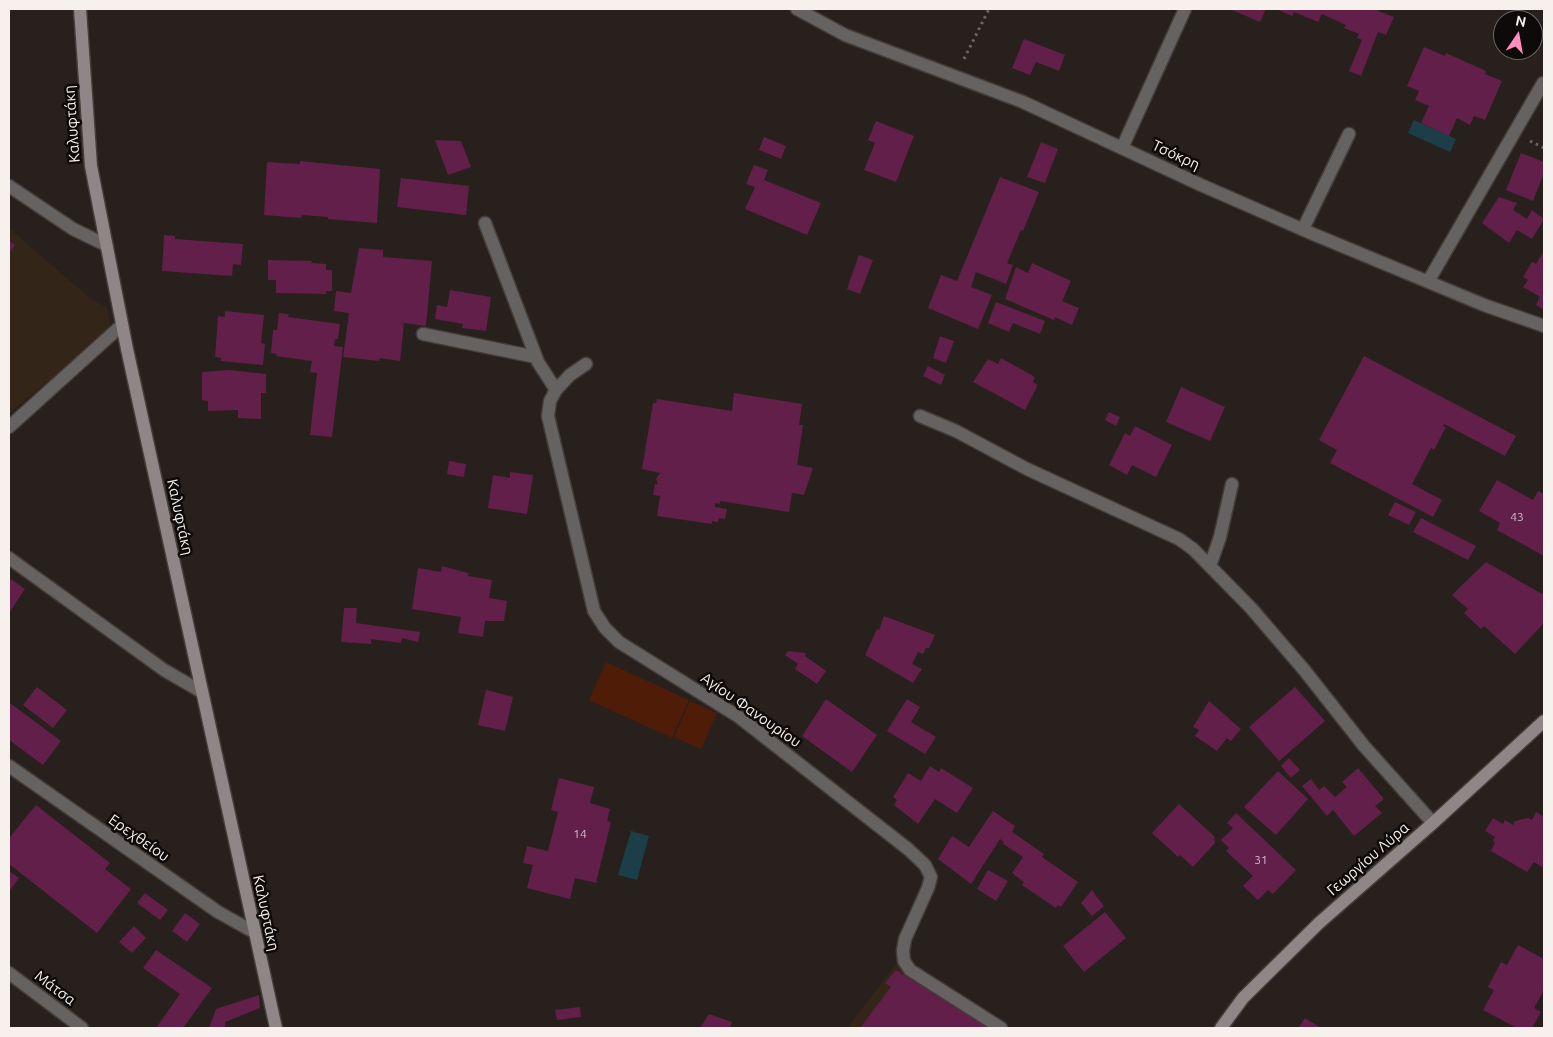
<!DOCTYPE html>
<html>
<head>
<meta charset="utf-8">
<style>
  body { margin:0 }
  #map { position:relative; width:1553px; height:1037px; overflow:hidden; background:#28201c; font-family:Ubuntu,sans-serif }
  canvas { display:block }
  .frame { position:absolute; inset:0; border:10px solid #f7f1ee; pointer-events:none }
  .north { position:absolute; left:1493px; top:10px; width:50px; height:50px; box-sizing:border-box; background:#0e0a09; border:1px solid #6b6665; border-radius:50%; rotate:12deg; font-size:14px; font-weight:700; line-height:20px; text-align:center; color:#f7f1ee }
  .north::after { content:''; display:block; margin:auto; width:18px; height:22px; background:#fe8ebd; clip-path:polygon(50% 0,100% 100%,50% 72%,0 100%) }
</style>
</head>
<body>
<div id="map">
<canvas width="1553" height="1037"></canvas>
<div class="frame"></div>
<div class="north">N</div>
</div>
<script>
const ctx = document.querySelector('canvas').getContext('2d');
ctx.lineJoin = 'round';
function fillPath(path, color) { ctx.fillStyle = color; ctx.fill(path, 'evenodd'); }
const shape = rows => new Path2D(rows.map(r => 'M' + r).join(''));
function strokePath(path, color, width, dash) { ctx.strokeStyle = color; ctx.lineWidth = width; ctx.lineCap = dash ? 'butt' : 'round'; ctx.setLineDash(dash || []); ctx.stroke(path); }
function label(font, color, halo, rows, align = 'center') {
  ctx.font = font + ' Ubuntu,sans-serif'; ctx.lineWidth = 5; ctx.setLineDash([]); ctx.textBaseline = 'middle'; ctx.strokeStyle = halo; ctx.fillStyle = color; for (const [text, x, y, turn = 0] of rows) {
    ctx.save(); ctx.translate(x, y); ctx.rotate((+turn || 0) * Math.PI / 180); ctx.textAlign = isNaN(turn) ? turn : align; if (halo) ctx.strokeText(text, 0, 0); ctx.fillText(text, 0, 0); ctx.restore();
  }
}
const industrial = shape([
  [9,228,91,299,107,307,111,330,9,413],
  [896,964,994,1028,847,1028]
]);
const green = shape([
  [606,662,689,700,672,738,589,700],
  [690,701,717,713,701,749,674,737]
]);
const water = shape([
  [1414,120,1456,139,1450,152,1408,133],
  [631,831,649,836,637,880,618,875]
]);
const building = shape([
  [1230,9,1266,9,1260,22],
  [1276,9,1373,9,1394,17,1386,35,1378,32,1361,76,1349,71,1362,40,1357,38,1359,34,1344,28,1346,25,1322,14,1318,22,1294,12,1292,16],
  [1024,39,1065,55,1059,71,1036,62,1030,75,1012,68],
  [1424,47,1445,56,1446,53,1486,71,1485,74,1502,81,1485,120,1474,116,1470,125,1457,118,1449,136,1421,123,1429,106,1415,100,1419,91,1407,86],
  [876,121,914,136,896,182,864,170,875,143,868,140],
  [764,137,786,146,781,159,759,150],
  [435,140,461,141,471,167,448,175],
  [1041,142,1058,149,1045,183,1027,177],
  [1521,153,1544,162,1544,173,1533,201,1506,190],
  [300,161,380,169,377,223,328,219,328,217,302,215,301,218,264,215,267,162,300,164],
  [754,165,768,170,764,180,821,203,807,235,745,209,755,187,746,184],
  [1000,177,1039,192,1023,231,1021,230,1007,263,1013,265,1006,284,976,272,971,287,992,295,978,329,928,308,941,275,957,281],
  [401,178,469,186,466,215,397,207],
  [1499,197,1517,203,1513,210,1527,219,1532,210,1544,219,1532,239,1517,230,1509,243,1482,223],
  [164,235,175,236,175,239,243,244,241,265,233,264,232,276,162,271],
  [9,241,15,245,9,253],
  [359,248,383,250,383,257,432,261,426,326,404,323,400,361,380,358,379,361,343,357,349,313,334,311,336,291,351,293],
  [1544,251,1544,310,1536,305,1540,297,1523,287,1528,280,1523,277,1532,262,1536,264],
  [859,255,873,260,860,294,847,289],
  [268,260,312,261,311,263,326,264,326,270,332,270,332,291,326,291,326,294,276,293,276,280,268,280],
  [1032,263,1071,281,1062,301,1079,308,1072,325,1055,317,1054,320,1005,299,1016,267,1028,273],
  [450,290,491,297,486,331,462,328,463,324,435,319,437,305,447,307],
  [996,302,1045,321,1040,334,1013,323,1009,332,988,323],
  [225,311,264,315,261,343,265,344,263,365,221,361,221,358,215,357,218,316,225,317],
  [279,313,289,314,288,317,340,324,338,339,335,339,334,346,343,347,332,437,310,435,317,373,310,372,312,361,276,356,277,354,271,353,273,330,277,330],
  [940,336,954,341,946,363,933,358],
  [1364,356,1516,436,1505,456,1444,424,1443,426,1446,427,1434,450,1431,448,1412,484,1442,500,1433,517,1330,463,1337,450,1319,440],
  [1001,358,1035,377,1033,382,1038,385,1025,410,973,382,988,359,998,364],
  [928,366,945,375,941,385,923,376],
  [229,370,266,374,266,393,261,393,261,419,238,418,238,410,208,411,208,401,202,400,202,372],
  [1181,387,1225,407,1210,441,1166,422],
  [734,393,802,404,799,425,803,425,797,465,813,468,804,495,792,493,789,512,720,501,720,504,715,503,715,507,727,509,725,519,719,518,718,522,712,521,712,524,657,516,660,496,653,495,655,484,658,485,656,479,660,473,642,469,653,403,656,403,657,399,732,411],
  [1109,412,1120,417,1116,426,1105,420],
  [1135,426,1172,445,1156,477,1132,465,1127,475,1109,465,1125,433,1130,436],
  [449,461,466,464,464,477,447,474],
  [510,472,533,475,527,514,488,508,493,475,510,478],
  [1497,480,1533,500,1538,491,1544,494,1544,556,1497,530,1500,523,1479,511],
  [1395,502,1416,512,1409,525,1388,515],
  [1421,518,1476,546,1468,560,1413,532],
  [1486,562,1544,595,1544,623,1515,654,1484,626,1481,629,1464,613,1468,609,1452,595],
  [442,566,468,573,468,576,492,580,489,598,507,601,504,621,485,621,483,637,458,633,461,617,412,609,418,568,441,572],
  [11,579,25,589,9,613,9,583],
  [344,608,357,608,356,623,420,632,418,642,402,638,401,643,371,639,371,644,341,642],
  [884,616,935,635,929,648,926,648,923,654,918,652,912,664,922,669,913,683,865,655,877,629,879,630],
  [788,651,806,653,805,656,826,671,817,684,795,669,798,664,785,655],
  [37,687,67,710,53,728,23,705],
  [1295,687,1325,721,1279,761,1249,727],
  [486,690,513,697,505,731,478,725],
  [826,699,877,735,852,772,802,736],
  [907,699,920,707,911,722,936,737,925,754,887,731],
  [1209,701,1241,729,1231,741,1227,738,1217,751,1195,736,1199,730,1193,727],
  [10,703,61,741,43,765,9,740],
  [1289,758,1300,770,1291,778,1281,766],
  [930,766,939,772,941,768,973,788,957,813,935,799,918,824,894,805,897,800,893,797,908,773,921,781],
  [1358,768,1384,799,1375,806,1382,813,1354,836,1333,810,1327,816,1302,786,1311,779,1319,790,1324,786,1335,797,1347,787,1342,782],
  [1278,771,1308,799,1276,835,1244,807],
  [559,778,594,787,590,803,610,809,607,821,611,822,596,883,575,878,570,899,527,888,533,865,523,863,527,846,548,851,558,812,551,810],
  [1179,804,1214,836,1215,843,1193,867,1180,855,1178,857,1152,833],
  [36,805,110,863,105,869,131,889,97,933,9,864,9,838],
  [993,811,1015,826,1012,832,1044,854,1042,857,1078,882,1061,907,1058,905,1056,908,1022,885,1024,882,1012,873,1023,857,1003,844,1004,842,1000,839,971,884,938,859,952,836,969,847],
  [1536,812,1544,817,1544,868,1534,862,1527,872,1491,851,1495,843,1493,841,1495,837,1485,831,1493,818,1503,824,1505,820,1513,825,1515,821,1528,818,1532,820],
  [1236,813,1296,870,1273,894,1268,890,1258,900,1243,886,1253,876,1226,851,1229,848,1221,840,1233,828,1227,823],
  [988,870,1008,881,996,901,977,889],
  [9,871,19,878,9,892],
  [1092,890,1104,906,1092,916,1081,903],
  [145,893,168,910,160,920,137,903],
  [1105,912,1126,938,1084,972,1063,946],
  [185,913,200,924,187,942,172,931],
  [134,926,146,938,132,953,119,942],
  [1518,945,1544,959,1544,990,1534,1008,1541,1012,1532,1028,1517,1028,1483,1010,1494,990,1488,987,1501,962,1507,965],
  [156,950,212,988,183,1028,156,1028,180,994,143,968],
  [896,970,988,1028,860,1028,891,987,885,983],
  [259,995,260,1008,225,1022,225,1028,209,1028,216,1009],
  [580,1007,581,1017,557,1020,555,1010],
  [709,1014,732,1022,730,1028,700,1028],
  [1305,1018,1321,1028,1298,1028]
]);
const path = shape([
  [964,59,989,9],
  [1530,141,1544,148]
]);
const lane = shape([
  [1122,148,1185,9],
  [485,223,538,362,556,390],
  [1303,229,1349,134],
  [423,334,536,357],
  [9,427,122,325],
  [9,558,164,670,202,692],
  [1210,566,1220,537,1232,484],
  [9,766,218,912,254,932]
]);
const street = shape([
  [797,9,845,35,1023,102,1201,185,1313,234,1484,305,1544,326],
  [9,186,73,229,106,245],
  [1429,280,1543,83],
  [586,364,570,375,556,390,550,401,548,416,594,611,605,628,619,642,739,717,908,849,925,865,931,877,928,888,905,939,903,951,904,961,910,970,1001,1028],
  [920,416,956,431,1027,469,1179,539,1193,549,1251,608,1305,671,1364,746,1433,823],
  [9,973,82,1028]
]);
const secondary = shape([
  [80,9,91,166,127,349,276,1028],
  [1221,1028,1243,998,1319,923,1433,823,1544,721]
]);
const numberNames = [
  ["43",1517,517],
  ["14",580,834],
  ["31",1261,860]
];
const streetNames = [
  ["Καλυφτάκη",72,124,-94],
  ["Τσόκρη",1176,155,25],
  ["Καλυφτάκη",180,517,78],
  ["Αγίου Φανουρίου",751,710,35],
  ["Ερεχθείου",139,838,35],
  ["Γεωργίου Λύρα",1368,859,-41],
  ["Καλυφτάκη",266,913,78],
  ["Μάτσα",55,988,37]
];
fillPath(industrial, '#332619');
fillPath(green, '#4f1c07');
fillPath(water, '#1c3e48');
fillPath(building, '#611f4a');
strokePath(lane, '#453d39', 15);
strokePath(street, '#453d39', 15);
strokePath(secondary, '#453d39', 15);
strokePath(path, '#6c6561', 3, [2.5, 4]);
strokePath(lane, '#676262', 12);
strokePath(street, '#676262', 12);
strokePath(secondary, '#8f8687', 12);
label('12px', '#d2bcc5', null, numberNames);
label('15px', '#f7f1ee', '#0e0a09', streetNames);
</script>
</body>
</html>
